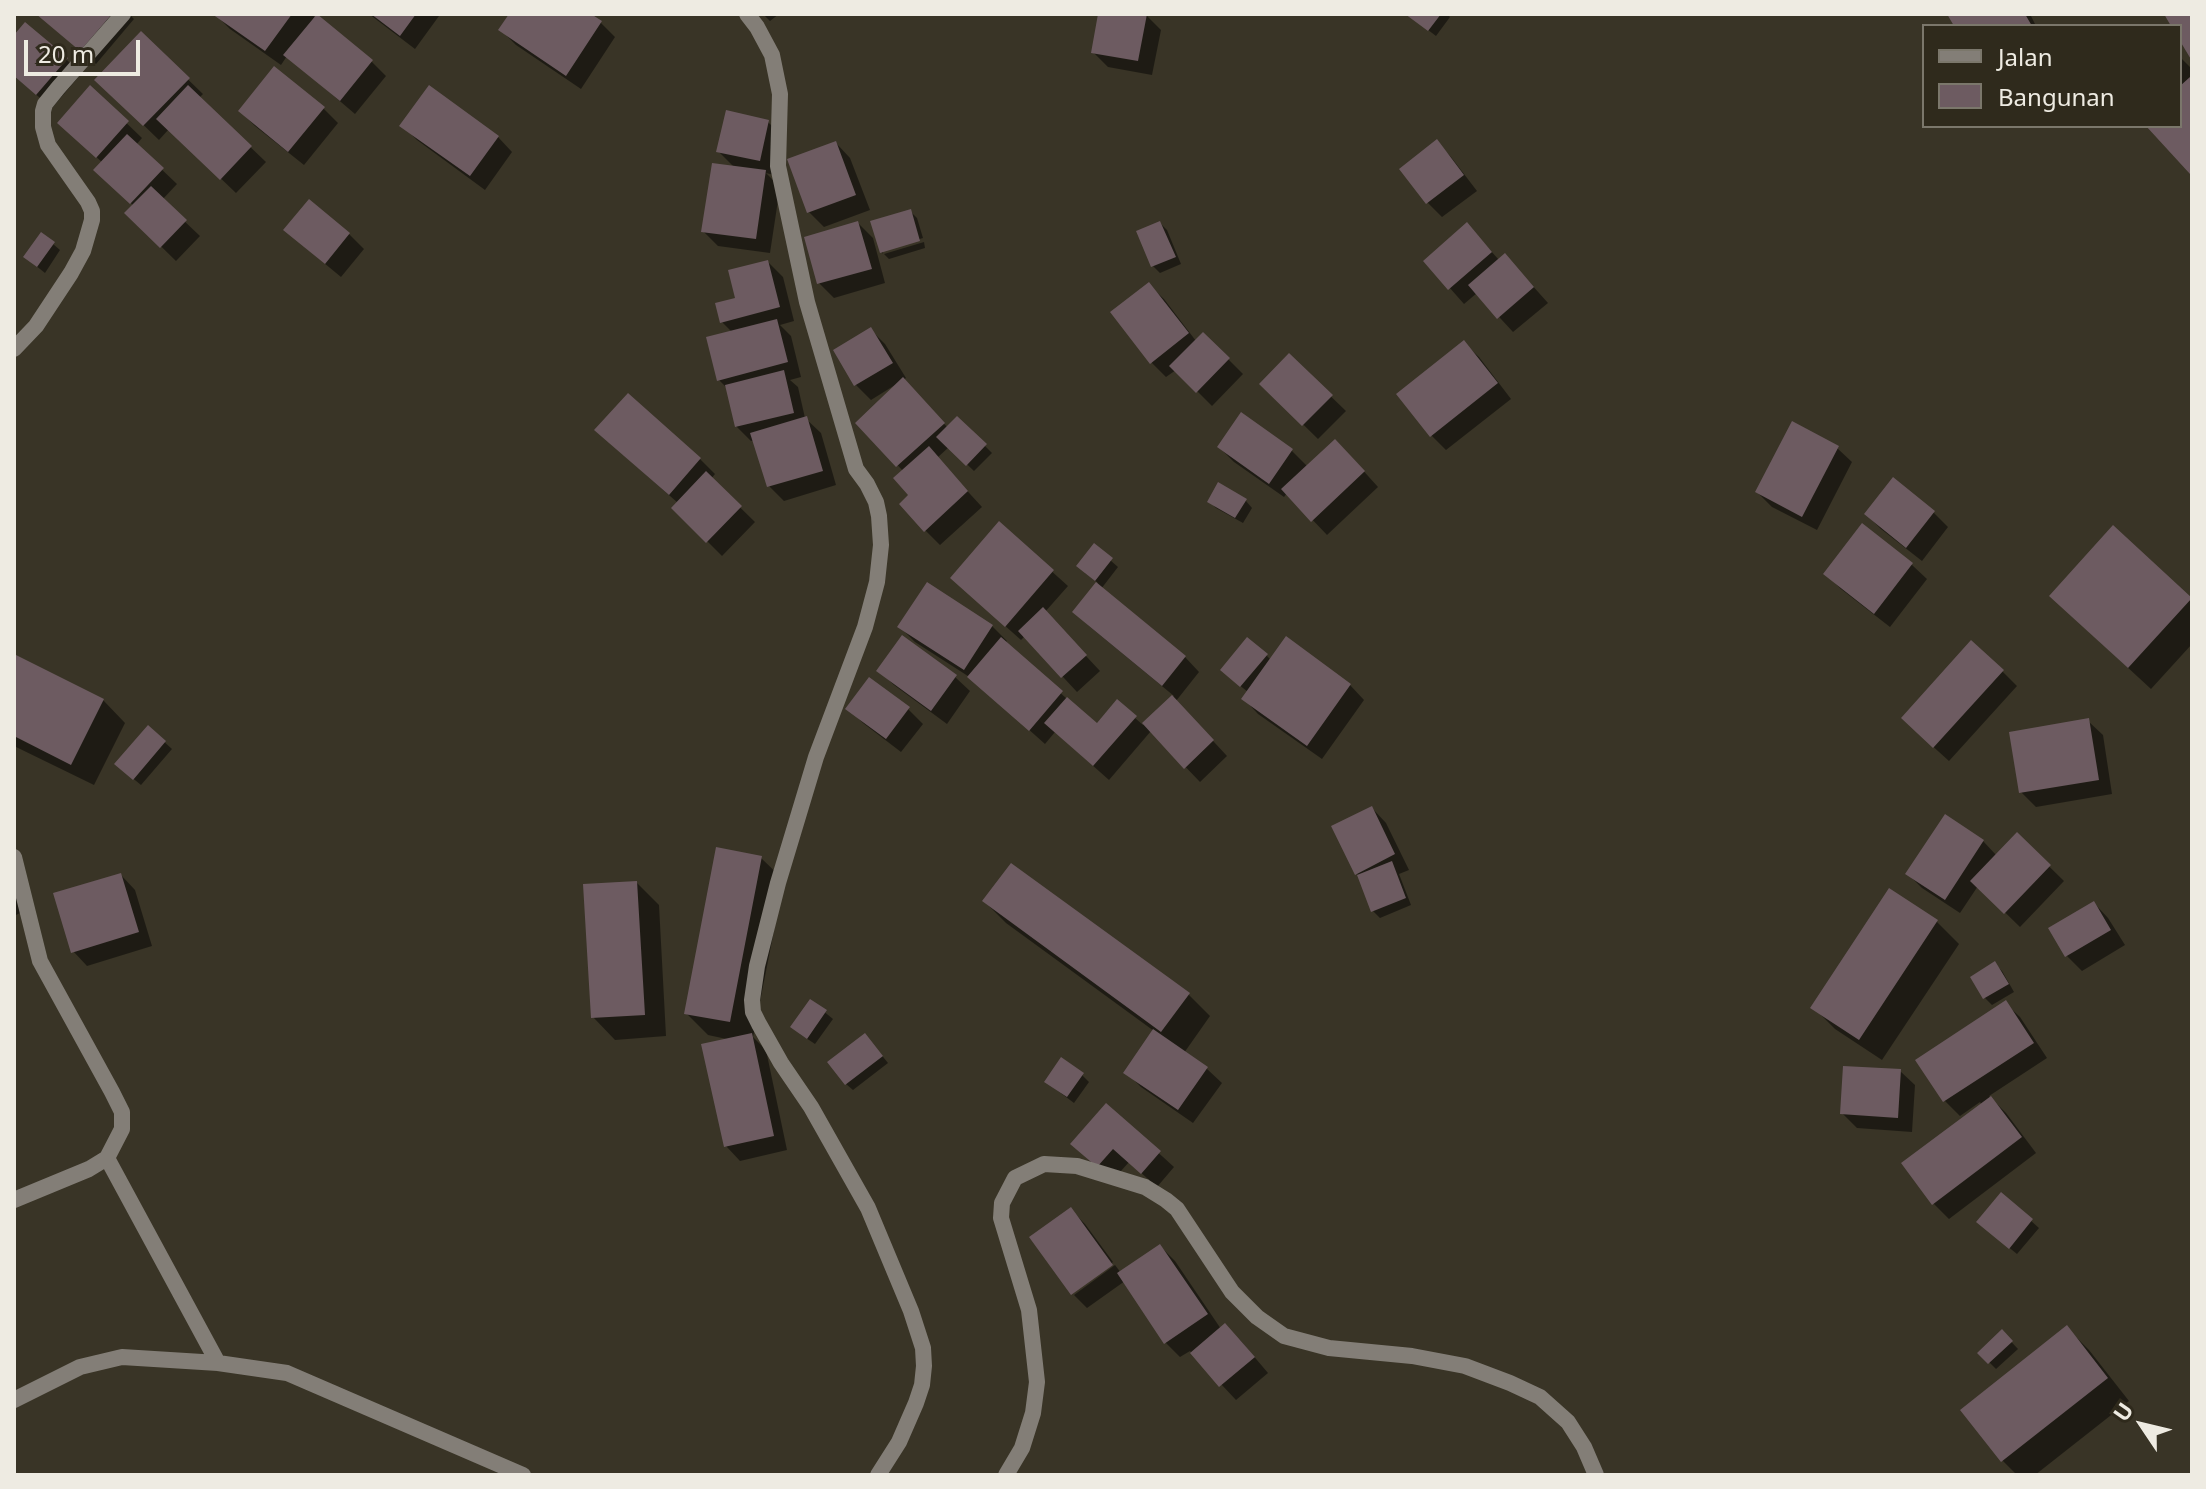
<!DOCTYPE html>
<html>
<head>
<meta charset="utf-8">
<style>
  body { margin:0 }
  #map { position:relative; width:2206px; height:1489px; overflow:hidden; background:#393426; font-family:"Noto Sans",sans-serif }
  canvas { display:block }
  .frame { position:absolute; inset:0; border:16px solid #eeebe2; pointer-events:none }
  .legend { position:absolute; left:1922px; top:24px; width:260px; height:104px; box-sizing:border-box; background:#2f2a1c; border:2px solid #7b776b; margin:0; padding:10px 14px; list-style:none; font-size:24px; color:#eeebe2 }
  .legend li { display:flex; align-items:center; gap:16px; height:40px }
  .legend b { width:40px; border:2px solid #7b776b }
  .north { position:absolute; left:2102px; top:1385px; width:80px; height:80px; -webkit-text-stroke:6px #2f2a1c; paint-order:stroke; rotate:305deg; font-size:22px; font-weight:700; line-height:32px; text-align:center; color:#eeebe2 }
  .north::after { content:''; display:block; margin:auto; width:28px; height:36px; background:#eeebe2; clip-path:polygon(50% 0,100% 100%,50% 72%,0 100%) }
  .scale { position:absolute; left:24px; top:40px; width:116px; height:36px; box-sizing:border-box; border:4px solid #eeebe2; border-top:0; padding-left:10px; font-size:24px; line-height:28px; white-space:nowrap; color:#eeebe2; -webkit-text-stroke:6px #2f2a1c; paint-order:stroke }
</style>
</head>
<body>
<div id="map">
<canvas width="2206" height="1489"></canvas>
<div class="frame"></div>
<ul class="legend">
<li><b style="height:10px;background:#837e77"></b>Jalan</li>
<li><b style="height:22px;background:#6d5b61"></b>Bangunan</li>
</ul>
<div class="north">U</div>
<div class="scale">20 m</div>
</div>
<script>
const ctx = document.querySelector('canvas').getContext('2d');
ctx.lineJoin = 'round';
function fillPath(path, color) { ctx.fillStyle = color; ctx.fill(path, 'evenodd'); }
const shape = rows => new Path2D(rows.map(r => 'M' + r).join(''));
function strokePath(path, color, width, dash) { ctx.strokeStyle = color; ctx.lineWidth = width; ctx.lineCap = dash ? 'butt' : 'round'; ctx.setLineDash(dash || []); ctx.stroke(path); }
const shadow = shape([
  [37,14,129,14,134,19,96,64],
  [215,14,311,14,372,62,386,76,355,114,287,56,281,65,230,29],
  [369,14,437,14,439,16,415,49],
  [511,14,588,14,601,23,615,37,581,89,516,45,501,30],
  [763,14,779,14,770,21],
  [1100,14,1146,15,1161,30,1152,75,1108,67,1093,52],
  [1407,14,1447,14,1450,17,1436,36],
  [1949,14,2030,14,2036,26,1956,26],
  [141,34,203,94,199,98,266,162,236,193,169,129,159,140,97,80],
  [14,38,66,59,81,74,52,108,14,76],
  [2180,57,2192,69,2192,173,2149,126,2180,126],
  [90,88,142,138,136,145,177,184,162,200,200,236,176,261,127,213,134,206,111,185,103,163,74,137],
  [323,108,338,123,304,165,255,126,240,111],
  [768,122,783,137,774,175,766,173,780,187,770,253,718,246,703,231,735,168,718,151],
  [402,125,498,137,512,152,485,190,417,140],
  [1437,142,1451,157,1477,191,1442,217,1428,203,1402,169],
  [836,143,850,158,870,210,824,227,809,212,790,160],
  [910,211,917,218,923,238,883,250,883,254,882,252],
  [858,223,873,238,885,283,834,298,819,283],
  [1160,223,1167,230,1181,264,1160,273,1153,266],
  [349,234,364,249,341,277,301,244],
  [1481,240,1499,260,1505,255,1548,303,1513,332,1477,293,1464,304,1426,261],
  [924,242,925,248,889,259,884,254],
  [53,244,60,250,45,273,25,257],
  [768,262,783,277,794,321,780,325,791,336,801,377,790,380,798,387,805,418,821,433,836,485,784,501,769,486,755,440,751,441,736,426,728,389,719,380,732,332,722,322],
  [1149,285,1164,299,1196,341,1203,334,1243,374,1212,406,1176,370,1166,377,1152,363],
  [870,329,885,344,906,378,903,380,948,428,957,418,992,453,974,471,949,447,937,458,982,507,940,545,925,530,903,471,858,423,895,385,871,400,856,385,835,350],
  [1464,343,1479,357,1511,399,1446,450,1432,436,1399,395],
  [1289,356,1346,411,1318,439,1262,384],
  [628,396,700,459,715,474,711,479,755,522,722,556,674,508,678,503,612,445],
  [1219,447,1292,451,1308,467,1350,456,1378,487,1327,535,1287,493,1284,497,1234,462],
  [1837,448,1852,462,1817,530,1772,507,1757,492],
  [1209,501,1246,501,1252,508,1243,523,1216,508],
  [1934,513,1948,527,1922,561,1881,529,1866,514],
  [999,524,1068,586,1045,612,1100,671,1077,692,1025,636,1021,640,967,592],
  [1862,526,1912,565,1927,579,1890,627,1841,589,1826,574],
  [2114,528,2192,600,2192,644,2151,689,2074,618],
  [1094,546,1118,567,1101,589,1185,657,1199,672,1176,701,1227,756,1200,782,1151,731,1109,780,1055,732,1045,744,971,678,915,642,900,627,927,585,992,626,1007,641,1005,643,1097,726,1135,718,1143,725,1174,696,1089,626,1074,612,1098,583,1085,573],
  [1266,655,1271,660,1350,685,1364,700,1322,759,1258,714,1244,699,1248,692,1229,677],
  [14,657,103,700,125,723,94,785,14,746],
  [879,671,955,677,970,691,947,724,894,685],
  [2002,671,2017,686,1949,761,1918,733],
  [848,708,908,709,923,724,901,752,863,723],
  [2088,721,2103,735,2112,794,2036,807,2021,792],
  [149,728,172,749,141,785,124,771],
  [1372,808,1386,823,1409,870,1399,874,1411,905,1380,918,1373,911,1360,877,1357,874],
  [2017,835,2064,881,2020,927,1978,886,1960,913,1922,888,1907,873,1983,841,1997,856],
  [761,858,784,880,753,1037,766,1050,787,1150,740,1161,726,1146,731,1040,708,1035,686,1013],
  [121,875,135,890,152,946,87,966,73,951],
  [637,883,659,905,666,1036,615,1040,593,1017],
  [14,890,24,911,14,916],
  [1890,891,1937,922,1959,944,1882,1060,1835,1029,1813,1007],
  [984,901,1188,994,1210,1016,1184,1053,1207,1069,1222,1083,1193,1123,1141,1087,1126,1072,1154,1031,1006,923],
  [2094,903,2108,918,2125,945,2082,971,2067,956,2051,928],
  [1995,964,2002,971,2014,992,1992,1005,1985,998,1973,977],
  [811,1001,833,1019,815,1044,800,1034],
  [2005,1003,2020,1017,2047,1058,1989,1096,2006,1113,2036,1153,1949,1219,1934,1204,1904,1163,1982,1105,1980,1102,1960,1116,1945,1101,1918,1060],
  [871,1042,888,1063,853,1090,846,1084],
  [1900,1071,1915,1085,1912,1132,1857,1128,1842,1113],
  [1082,1075,1089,1082,1074,1103,1054,1088],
  [1106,1105,1174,1167,1157,1187,1129,1162,1113,1180,1087,1158],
  [2002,1195,2039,1228,2017,1254,1986,1229],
  [1071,1210,1085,1224,1113,1262,1072,1292],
  [1160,1246,1175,1261,1221,1329,1240,1340,1268,1373,1236,1400,1190,1351,1180,1357,1166,1343,1125,1281,1087,1308,1074,1295,1115,1265,1121,1273],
  [2067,1328,2089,1350,2129,1401,2035,1475,2017,1475,2003,1461,1963,1410],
  [2002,1332,2018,1349,1996,1369,1980,1353]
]);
const building = shape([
  [36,14,112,14,80,51],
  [212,14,292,14,265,51],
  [317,14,373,60,340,101,283,55],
  [371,14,416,14,400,36],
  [509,14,591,14,602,21,566,76,498,30],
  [1098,14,1147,14,1138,61,1091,53],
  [1405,14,1441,14,1428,31],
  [1947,14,2025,14,2032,26,1954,26],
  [2164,14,2192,14,2192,61,2180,41,2180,26,2171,26],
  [25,22,68,58,36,95,14,76,14,35],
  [141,31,190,78,143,126,94,80],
  [274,66,325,107,288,152,238,111],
  [2190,77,2192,79,2192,173,2190,174,2146,126,2180,126,2180,86],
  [90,85,129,121,96,158,57,123],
  [188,85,252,146,220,180,156,119],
  [429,85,499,136,470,176,399,126],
  [726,110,769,120,760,161,716,152],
  [127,134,164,168,130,204,93,170],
  [1437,139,1464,175,1426,204,1399,169],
  [836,141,856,195,807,213,787,159],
  [712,163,766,170,756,239,701,232],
  [151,186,187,220,160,248,124,213],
  [309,199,350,233,325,264,283,230],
  [911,209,920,241,880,253,870,221],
  [858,221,872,269,817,284,804,237],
  [1160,221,1176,257,1151,267,1136,231],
  [1467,222,1492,252,1448,290,1423,261],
  [41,232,55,242,37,267,23,257],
  [1505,253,1534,287,1497,319,1468,285],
  [768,260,780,307,720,323,715,303,735,298,728,270],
  [1149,282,1189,333,1150,364,1110,312],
  [777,319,788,362,717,381,706,337],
  [871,327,893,363,854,386,833,350],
  [1203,332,1230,358,1196,393,1169,366],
  [1464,340,1498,383,1430,437,1396,394],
  [1289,353,1333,395,1302,426,1259,384],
  [784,370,794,413,735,427,725,385],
  [903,377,945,423,896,467,855,423],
  [628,393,701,458,669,495,594,430],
  [1241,412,1293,449,1269,484,1217,447],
  [807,416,823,471,767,487,750,433],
  [957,416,987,444,966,466,936,437],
  [1792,421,1839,446,1802,517,1755,492],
  [1335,439,1365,471,1311,522,1281,489],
  [929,446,968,491,924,532,899,504,908,495,893,478],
  [706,471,742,506,706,543,671,508],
  [1893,477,1935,511,1906,548,1864,514],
  [1218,482,1247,499,1235,518,1207,502],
  [999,521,1054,570,1005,627,950,578],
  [1862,523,1913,563,1874,614,1823,574],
  [2113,525,2192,598,2128,668,2049,596],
  [1094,543,1113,558,1095,581,1076,566],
  [927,582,993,625,964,670,897,627],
  [1096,582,1186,656,1162,686,1072,612],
  [1043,607,1087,655,1061,678,1018,631],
  [902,635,957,675,931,711,876,671],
  [1286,636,1351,684,1307,746,1241,699],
  [1001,637,1063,691,1029,731,967,677],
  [1247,637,1268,654,1240,687,1220,670],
  [1971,640,2004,670,1933,748,1901,718],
  [14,654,104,699,71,765,14,736],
  [869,677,910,707,886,739,845,709],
  [1172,695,1214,740,1184,769,1142,723],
  [1067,697,1097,723,1117,699,1137,716,1093,766,1044,723],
  [2089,718,2099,780,2019,793,2009,732],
  [148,725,166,741,133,780,114,764],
  [1372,806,1395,854,1355,875,1331,826],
  [1945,814,1984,840,1945,900,1905,874],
  [2017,832,2051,865,2004,914,1970,881],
  [716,847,762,856,730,1022,684,1014],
  [1392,861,1406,898,1371,912,1357,875],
  [1011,863,1190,993,1161,1032,982,901],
  [121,873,139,932,71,953,53,893],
  [637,881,645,1015,591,1018,583,884],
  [1889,888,1938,920,1859,1040,1810,1008],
  [2094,901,2111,930,2065,957,2048,928],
  [1995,961,2009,984,1983,999,1970,977],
  [810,999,827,1010,807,1039,790,1027],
  [2006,1000,2034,1043,1943,1102,1915,1060],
  [1153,1029,1208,1067,1178,1110,1123,1073],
  [752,1033,774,1136,724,1147,701,1044],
  [865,1033,883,1056,845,1085,827,1062],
  [1061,1057,1084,1073,1067,1097,1044,1082],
  [1843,1066,1901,1069,1898,1118,1840,1114],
  [1991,1096,2022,1137,1932,1205,1901,1163],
  [1106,1103,1161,1151,1141,1174,1113,1149,1097,1167,1070,1144],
  [2001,1192,2033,1219,2009,1249,1976,1222],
  [1071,1207,1113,1265,1071,1295,1029,1237],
  [1160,1244,1208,1314,1164,1344,1117,1273],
  [1225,1323,1255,1357,1219,1387,1190,1353],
  [2067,1325,2108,1378,2001,1462,1960,1410],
  [2002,1329,2013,1341,1988,1364,1977,1353]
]);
const street = shape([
  [747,14,757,27,772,55,780,94,778,166,807,302,856,469,867,484,876,502,879,516,881,545,877,582,865,627,816,757,778,883,757,966,752,1000,753,1012,759,1024,781,1063,811,1107,868,1208,911,1311,923,1348,924,1366,922,1385,916,1403,899,1442,878,1475],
  [14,349,36,326,71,273,83,251,92,220,92,211,88,202,48,145,43,127,43,111,45,104,58,88,123,14],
  [14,857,40,961,112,1092,122,1112,122,1129,107,1158,89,1169,14,1200],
  [107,1158,218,1363],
  [14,1400,80,1367,122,1357,218,1363,287,1373,523,1475],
  [1006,1475,1022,1448,1033,1413,1037,1382,1029,1310,1001,1218,1002,1203,1015,1178,1044,1164,1077,1166,1145,1187,1166,1200,1177,1209,1232,1292,1257,1317,1284,1336,1329,1348,1412,1356,1465,1366,1510,1383,1540,1397,1568,1422,1584,1447,1596,1475]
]);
fillPath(shadow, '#0007');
fillPath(building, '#6d5b61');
strokePath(street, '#837e77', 16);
</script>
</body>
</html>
